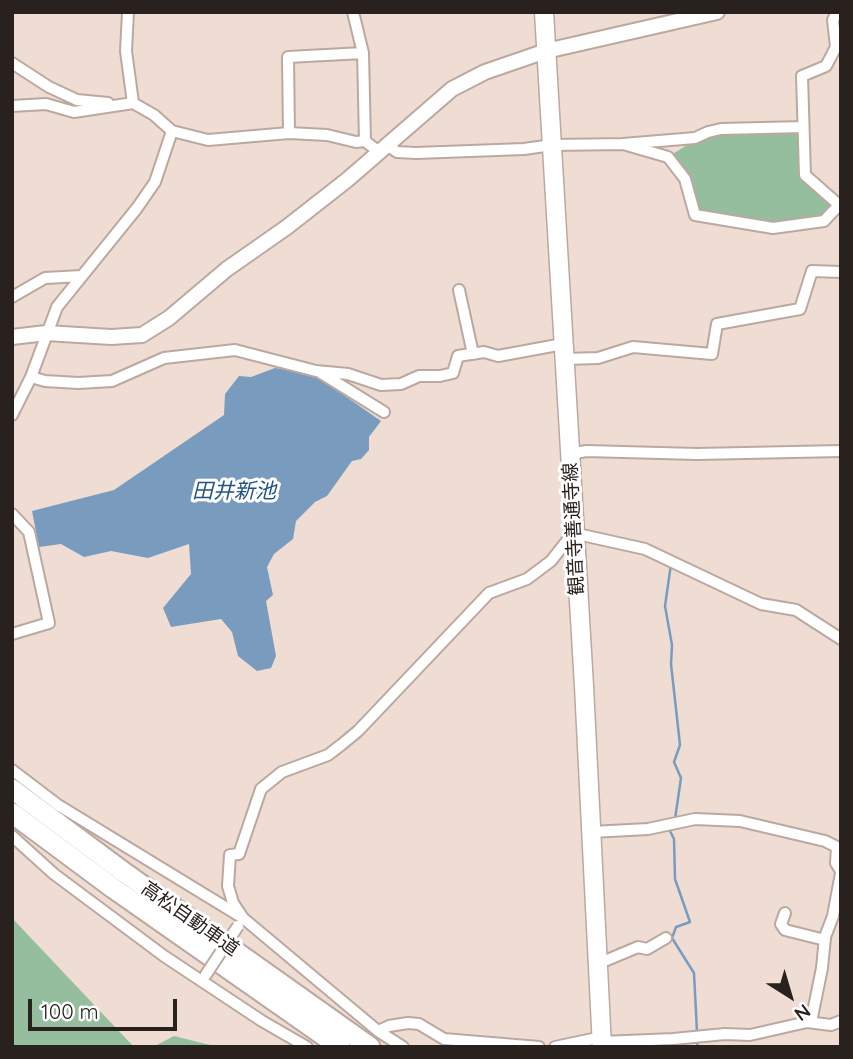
<!DOCTYPE html>
<html>
<head>
<meta charset="utf-8">
<style>
  body { margin:0 }
  #map { position:relative; width:853px; height:1059px; overflow:hidden; background:#efddd4; font-family:Quicksand,sans-serif }
  canvas { display:block }
  .frame { position:absolute; inset:0; border:14px solid #28211e; pointer-events:none }
  .north { position:absolute; left:755px; top:961px; width:70px; height:70px; -webkit-text-stroke:5px #fff; paint-order:stroke; rotate:143deg; font-size:19px; font-weight:700; line-height:28px; text-align:center; color:#28211e }
  .north::after { content:''; display:block; margin:auto; width:24px; height:32px; background:#28211e; clip-path:polygon(50% 0,100% 100%,50% 72%,0 100%) }
  .scale { position:absolute; left:28px; top:999px; width:149px; height:32px; box-sizing:border-box; border:4px solid #28211e; border-top:0; padding-left:9px; font-size:21px; line-height:24px; white-space:nowrap; color:#28211e; -webkit-text-stroke:5px #fff; paint-order:stroke }
</style>
</head>
<body>
<div id="map">
<canvas width="853" height="1059"></canvas>
<div class="frame"></div>
<div class="north">N</div>
<div class="scale">100 m</div>
</div>
<script>
const ctx = document.querySelector('canvas').getContext('2d');
ctx.lineJoin = 'round';
function fillPath(path, color) { ctx.fillStyle = color; ctx.fill(path, 'evenodd'); }
const shape = rows => new Path2D(rows.map(r => 'M' + r).join(''));
function strokePath(path, color, width, dash) { ctx.strokeStyle = color; ctx.lineWidth = width; ctx.lineCap = dash ? 'butt' : 'round'; ctx.setLineDash(dash || []); ctx.stroke(path); }
function label(font, color, halo, rows, align = 'center') {
  ctx.font = font + ' Quicksand,"Noto Sans JP",sans-serif'; ctx.lineWidth = 6; ctx.setLineDash([]); ctx.textBaseline = 'middle'; ctx.strokeStyle = halo; ctx.fillStyle = color; for (const [text, x, y, turn = 0] of rows) {
    ctx.save(); ctx.translate(x, y); ctx.rotate((+turn || 0) * Math.PI / 180); ctx.textAlign = isNaN(turn) ? turn : align; if (halo) ctx.strokeText(text, 0, 0); ctx.fillText(text, 0, 0); ctx.restore();
  }
}
const forest = shape([
  [803,127,805,175,839,205,824,221,773,228,695,215,685,179,668,157,708,132],
  [12,918,134,1047,12,1047],
  [174,1036,218,1047,153,1047]
]);
const water = shape([
  [275,368,312,373,381,421,369,437,369,450,361,459,352,461,327,496,315,502,296,521,293,539,274,554,267,567,273,595,266,601,276,656,271,668,257,671,238,656,232,632,221,619,171,627,163,608,191,574,189,544,148,558,111,551,84,557,61,544,39,547,32,511,114,490,224,415,225,394,239,376,251,377]
]);
const stream = shape([
  [671,564,665,606,672,645,671,664,680,745,674,762,681,778,675,819],
  [669,829,674,839,675,879,690,922,676,927,672,938,694,973,697,1032],
  [697,1047,698,1039]
]);
const minor = shape([
  [128,12,126,51,133,103],
  [353,12,363,53,365,141],
  [837,12,833,20,836,47,826,66,802,76,805,175,839,205],
  [12,63,49,87,77,100,108,103],
  [12,106,46,104,74,112,133,103,154,115,172,131,208,140,289,133,327,135,356,142,365,141,379,152],
  [289,133,288,57,363,53],
  [623,144,695,138,708,132,721,129,803,127],
  [387,145,397,152,416,153,524,149,552,145,623,144,668,157,685,179,695,215,773,228,824,221,839,205,841,206],
  [459,290,473,354],
  [12,297,45,278,81,276],
  [564,359,598,358,633,347,712,354,717,324,800,309,812,271,841,272],
  [321,373,384,412],
  [31,377,45,381,78,383,112,381,164,358,235,350,316,371,348,374,381,385,401,384,419,376,440,376,453,373,458,356,484,352,498,356,563,344],
  [12,415,31,377,57,307,137,208,155,182,172,131],
  [570,454,586,451,697,454,841,451],
  [12,514,29,532,49,623,12,634],
  [12,770,58,805,243,918,378,1031,403,1047],
  [591,832,648,829,695,819,740,821,825,841,837,847,836,863,841,871],
  [12,836,54,874,164,956,262,1021,307,1047],
  [785,913,781,924,785,930,825,940],
  [243,918,233,903,228,886,230,855,239,854,261,789,282,772,328,755,341,745,358,731,489,593,527,579,551,561,573,533,645,549,761,604,796,610,841,639],
  [599,961,607,960,638,947,647,949,666,938],
  [811,1022,822,968,825,937,833,916,841,873],
  [378,1031,389,1026,408,1023,419,1024,444,1039,539,1047],
  [602,1042,673,1039,725,1034,750,1035,807,1022,831,1025,841,1021],
  [555,1047,602,1037]
]);
const tertiary = shape([
  [12,337,46,333,111,337,142,335,169,318,227,269,287,227,347,180,452,89,485,72,546,51,717,12]
]);
const primary = shape([
  [544,12,584,686,602,1047]
]);
const motorway = shape([
  [12,789,125,873,370,1047],
  [12,813,113,888,340,1047]
]);
const minorBridge = shape([
  [205,976,238,926]
]);
const streetNames = [
  ["観音寺善通寺線",574,529,-93],
  ["高松自動車道",190,919,35]
];
const waterNames = [
  ["田井新池",234,492]
];
fillPath(forest, '#94be9e');
fillPath(water, '#799cbe');
strokePath(stream, '#799cbe', 2.5);
strokePath(minor, '#bba9a1', 14);
strokePath(tertiary, '#bba9a1', 18);
strokePath(primary, '#bba9a1', 21);
strokePath(motorway, '#bba9a1', 23);
strokePath(minor, '#fff', 10);
strokePath(tertiary, '#fff', 14);
strokePath(primary, '#fff', 18);
strokePath(motorway, '#fff', 19);
strokePath(minorBridge, '#bba9a1', 14, []);
strokePath(minorBridge, '#fff', 10);
label('19px', '#28211e', '#fff', streetNames);
label('italic 21px', '#225583', '#fff', waterNames);
</script>
</body>
</html>
